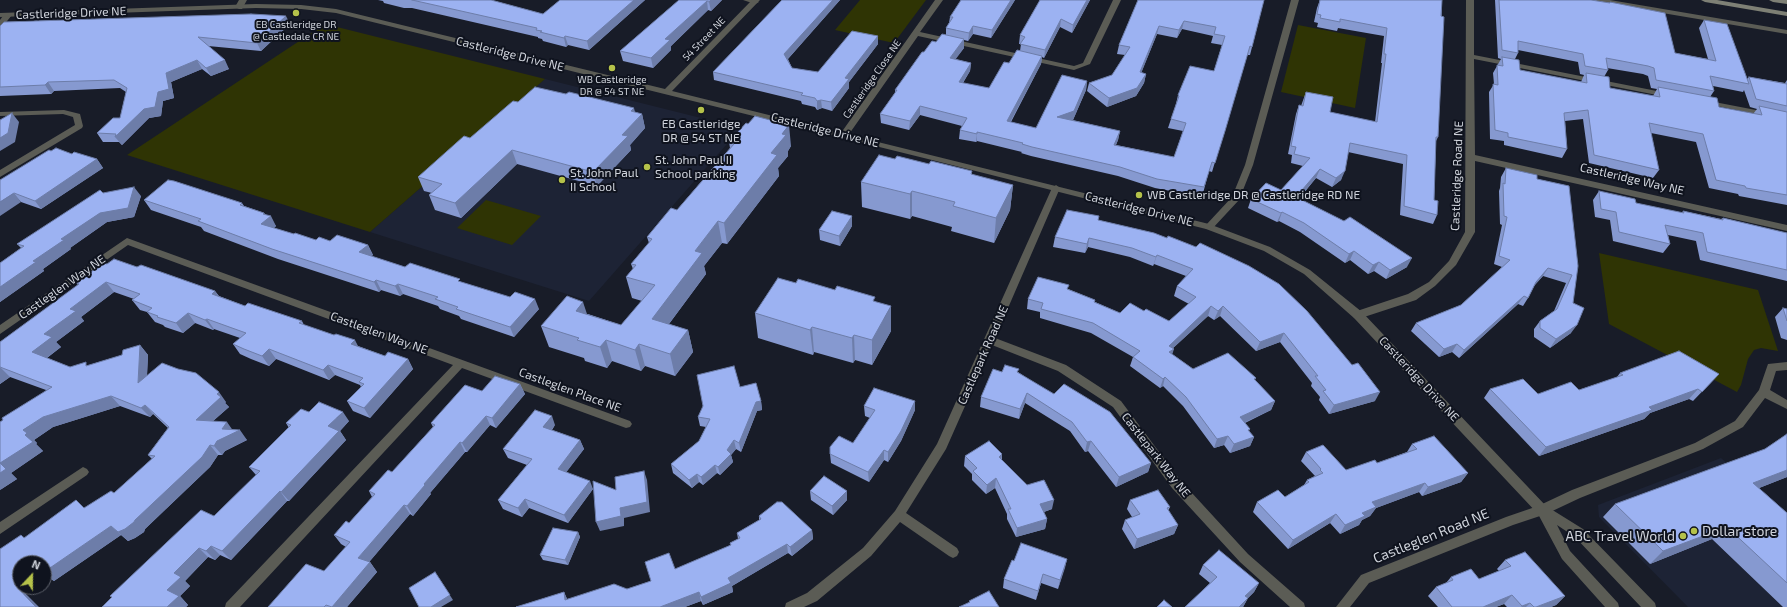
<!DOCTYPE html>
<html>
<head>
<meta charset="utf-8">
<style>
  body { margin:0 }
  #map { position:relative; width:1787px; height:607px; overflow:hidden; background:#181c28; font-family:"Exo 2",sans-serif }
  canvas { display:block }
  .north { position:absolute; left:12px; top:555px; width:40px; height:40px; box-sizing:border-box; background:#0f131e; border:1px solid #5c606a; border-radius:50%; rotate:22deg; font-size:11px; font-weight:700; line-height:16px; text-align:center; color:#d0d4dc }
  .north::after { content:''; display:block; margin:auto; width:14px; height:18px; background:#b5c24a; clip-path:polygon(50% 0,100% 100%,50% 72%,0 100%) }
</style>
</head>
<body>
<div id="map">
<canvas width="1787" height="607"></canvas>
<div class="north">N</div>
</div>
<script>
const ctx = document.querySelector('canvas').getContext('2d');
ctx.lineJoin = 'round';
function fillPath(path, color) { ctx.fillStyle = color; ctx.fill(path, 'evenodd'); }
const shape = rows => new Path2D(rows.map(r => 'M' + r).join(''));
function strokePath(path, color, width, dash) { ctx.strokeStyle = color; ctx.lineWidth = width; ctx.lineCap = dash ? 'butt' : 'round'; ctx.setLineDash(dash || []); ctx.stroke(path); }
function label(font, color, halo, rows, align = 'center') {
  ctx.font = font + ' "Exo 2",sans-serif'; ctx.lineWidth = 4; ctx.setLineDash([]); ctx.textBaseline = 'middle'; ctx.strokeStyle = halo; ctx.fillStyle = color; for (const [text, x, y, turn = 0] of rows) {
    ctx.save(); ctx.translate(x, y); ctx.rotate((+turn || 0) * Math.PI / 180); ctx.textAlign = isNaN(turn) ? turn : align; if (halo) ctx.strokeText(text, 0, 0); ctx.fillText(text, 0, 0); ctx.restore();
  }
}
const built = shape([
  [545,79,741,128,589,301,370,232],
  [1721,458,1787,516,1787,607,1688,607,1599,517,1598,505]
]);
const green = shape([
  [860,0,926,0,894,43,835,30],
  [325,24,545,79,370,232,127,155],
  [1298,25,1366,38,1355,108,1281,92],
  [486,200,541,216,512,245,457,228],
  [1599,253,1758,290,1778,351,1761,348,1754,350,1748,359,1741,385,1737,392,1609,324]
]);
const minor = shape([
  [239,0,247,0,242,9,239,9,235,7,239,0],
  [743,0,755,0,759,2,755,4,743,0],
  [935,0,943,0,920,32,1074,66,1083,63,1113,0,1121,0,1090,64,1074,70,918,36,847,137,841,137,841,133,935,0],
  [1291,0,1299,0,1253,165,1239,200,1212,229,1206,229,1204,227,1206,225,1232,197,1245,165,1291,0],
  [1466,0,1474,0,1474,55,1667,93,1671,95,1667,97,1474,59,1475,155,1787,225,1787,231,1475,161,1475,232,1456,265,1435,286,1416,300,1358,319,1354,318,1353,315,1354,312,1408,294,1429,282,1449,261,1465,232,1466,0],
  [1593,0,1610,0,1787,30,1787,34,1597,2,1593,0],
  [5,13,12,15,3,26,0,26,0,20,5,13],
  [1704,100,1787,116,1787,120,1707,104,1704,104,1704,100],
  [64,110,80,114,83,126,82,128,0,177,0,170,75,125,73,117,63,114,0,116,0,112,64,110],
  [1056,185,1060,188,995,338,1066,365,1121,401,1180,480,1248,554,1304,603,1305,607,1290,607,1240,562,1172,488,1113,407,1058,371,992,345,946,449,906,513,957,548,959,552,957,556,953,558,949,556,900,522,871,556,817,601,804,607,785,607,786,603,807,593,863,548,895,511,937,444,1052,188,1056,185],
  [127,238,630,421,632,424,630,427,626,428,462,368,240,607,225,607,226,603,453,365,128,245,0,334,0,325,127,238],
  [1787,362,1787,370,1776,371,1770,390,1787,400,1787,409,1765,398,1743,427,1703,449,1580,498,1546,514,1513,525,1369,583,1350,607,1336,607,1361,575,1506,517,1538,506,1572,490,1695,443,1735,421,1759,390,1768,364,1787,362],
  [83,467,87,469,89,472,87,475,0,534,0,522,83,467]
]);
const tertiary = shape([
  [752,0,760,0,672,91,1209,224,1270,247,1310,270,1362,312,1546,506,1583,529,1655,603,1656,607,1641,607,1575,537,1557,525,1570,551,1618,603,1619,607,1605,607,1562,559,1538,514,1354,318,1304,274,1264,251,1206,229,932,160,336,13,301,9,256,8,0,17,0,13,256,4,301,5,336,9,665,89,752,0]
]);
const secondary = shape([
  [1701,0,1717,0,1787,12,1787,16,1705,2,1701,0],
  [1769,0,1787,0,1787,4,1773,2,1769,0]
]);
const wall = shape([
  [378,0,491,0,543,14,560,0,645,0,589,50,568,45,566,47,543,41,542,39,538,38,538,37,412,8,404,8,384,3,383,1],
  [679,0,722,0,711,11,708,10,671,46,671,50,653,68,623,61,620,51],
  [782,0,840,0,788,59,792,68,818,72,878,36,878,44,849,82,849,88,832,111,822,108,817,110,815,107,802,104,801,101,714,80,713,72],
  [1015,0,991,38,973,34,968,41,964,40,964,48,955,59,971,63,970,71,963,83,989,88,1020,51,1021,44,1019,44,1020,35,1040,0,1090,0,1072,33,1060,27,1044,58,1042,57,1041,64,1011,122,1036,128,1087,81,1086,90,1073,120,1072,120,1120,131,1118,140,1116,145,1174,157,1183,131,1168,128,1176,104,1178,95,1214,71,1222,45,1211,43,1213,36,1182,29,1177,38,1157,34,1141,73,1146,74,1144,83,1136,96,1107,107,1087,91,1089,83,1112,75,1125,55,1117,54,1119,45,1138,0,1264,0,1250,55,1247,55,1212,172,1209,171,1202,197,1155,188,1118,176,1031,156,1021,153,1022,152,977,141,976,142,959,139,960,130,962,126,920,115,909,130,881,123,880,114,895,93,895,90,924,52,946,35,946,28,949,23,950,17],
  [1320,0,1442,0,1438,137,1436,141,1434,200,1437,215,1433,224,1400,215,1403,164,1348,152,1341,180,1332,187,1316,178,1299,199,1407,267,1386,279,1374,271,1368,274,1350,260,1345,263,1300,232,1279,221,1277,222,1248,208,1251,199,1281,190,1303,166,1291,163,1292,155,1288,154,1296,114,1299,105,1301,106,1306,92,1330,112,1375,122,1382,63,1381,63,1384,36,1338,28,1337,31,1317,27,1318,23,1314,22,1317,8],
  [1495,0,1591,0,1610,3,1610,2,1675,53,1708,59,1699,28,1704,20,1747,79,1749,77,1785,83,1787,80,1787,205,1739,196,1738,194,1709,188,1696,142,1651,133,1659,170,1653,178,1589,163,1583,119,1565,121,1567,149,1562,158,1504,145,1504,141,1490,139,1489,92,1494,84,1493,73,1501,59,1498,58],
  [1518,50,1578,62,1580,74,1584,75,1581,82,1520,70,1515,59,1518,53],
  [1607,68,1643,74,1648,76,1651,88,1657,89,1653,96,1610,88,1604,77,1608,70],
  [1713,86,1743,92,1744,90,1750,107,1757,109,1753,114,1719,107,1710,97,1714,91],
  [290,24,261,51,208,46,229,69,211,76,202,69,171,82,174,98,163,101,161,116,149,118,122,145,119,142,103,142,97,133,120,118,126,92,120,88,54,91,51,94,0,96,0,26],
  [518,102,635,112,642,114,645,128,630,145,631,150,597,186,517,164,461,218,435,210,429,195,432,193,424,191,418,177],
  [729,142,791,146,788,151,788,156,778,168,779,176,727,244,722,243,704,266,706,274,669,324,688,330,693,352,675,376,645,366,641,371,612,361,607,368,585,361,584,358,549,347,541,326,588,314,621,325,642,301,632,298,626,277,633,269,631,264,649,243,647,237,677,210,730,148],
  [51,151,72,154,97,159,103,168,41,209,21,202,0,180],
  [895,159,972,171,972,175,1013,185,1010,210,994,243,951,231,952,227,912,216,910,219,862,207,861,182],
  [1506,168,1537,179,1569,186,1573,303,1571,333,1550,348,1534,337,1534,329,1540,321,1554,311,1566,283,1543,276,1534,286,1528,298,1523,306,1518,304,1459,358,1452,352,1439,357,1411,331,1416,323,1461,305,1502,267,1494,264,1502,225,1500,224,1499,191,1500,188,1501,177],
  [1599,191,1636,203,1682,213,1683,211,1721,219,1723,218,1787,233,1787,281,1700,260,1696,241,1668,235,1670,244,1663,253,1613,241,1610,220,1595,217,1593,200],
  [103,193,141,196,134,217,107,222,70,248,71,249,43,269,44,271,0,302,0,263,21,248,17,244],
  [144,200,242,203,244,206,264,213,276,226,274,228,294,234,316,240,330,241,368,245,373,255,371,256,405,267,461,282,539,309,514,337,461,319,459,316,440,309,438,306,403,294,400,296,381,290,379,292,278,259,204,231,201,227,151,210],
  [852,216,852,226,840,246,820,240,819,230],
  [1098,220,1154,233,1375,401,1329,414,1319,400,1320,397,1311,386,1312,383,1280,342,1256,351,1220,316,1214,320,1208,316,1173,348,1172,354,1193,369,1256,378,1255,380,1275,401,1271,410,1245,423,1250,429,1249,431,1254,437,1250,446,1230,453,1224,445,1214,448,1183,406,1163,386,1160,388,1130,366,1133,357,1091,333,1040,318,1040,312,1027,309,1028,299,1068,289,1095,300,1095,302,1120,313,1144,311,1169,321,1189,304,1174,296,1177,286,1186,276,1154,264,1153,266,1130,257,1088,247,1085,253,1053,247,1055,237],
  [107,264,137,267,215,291,219,296,245,306,302,321,304,325,358,346,385,356,408,359,413,369,370,418,353,411,347,401,361,387,360,385,335,375,329,380,276,359,269,366,251,359,240,354,233,344,240,338,214,329,213,330,195,323,183,333,165,327,163,325,155,322,147,312,140,310,132,300,134,299,114,292,81,317,84,321,56,342,61,347,47,358,70,367,89,365,122,355,140,345,148,355,147,376,226,402,225,403,229,407,213,421,233,430,247,440,225,451,222,455,218,455,210,467,145,529,144,532,135,538,128,541,121,535,54,581,48,577,25,593,0,607,21,535,25,538,114,493,152,459,148,455,168,428,153,414,150,417,120,406,53,427,34,440,37,443,36,444,43,451,11,473,17,479,0,490,46,390,10,377,0,384,0,342,78,285,76,283],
  [796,283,875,301,891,331,872,365,855,360,853,363,814,352,813,355,758,338,755,313],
  [1783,308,1787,309,1787,340,1781,338,1775,317],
  [1002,372,1018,372,1151,463,1148,472,1116,487,1088,451,1085,452,1070,431,1025,403,1019,419,980,407,981,397],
  [1620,373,1719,374,1693,401,1689,399,1650,413,1644,419,1539,456,1484,398,1490,389,1538,394,1579,390,1617,377],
  [520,384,525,394,496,428,490,425,467,452,465,452,430,493,431,494,413,516,410,514,369,562,370,562,377,572,347,607,268,607,324,571,346,547,341,544,334,535,349,523,372,497,369,491,392,472,433,427,431,423,482,391],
  [740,387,761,401,762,410,757,411,741,452,736,449,731,455,733,462,720,475,717,473,703,485,699,482,692,488,673,473,671,464,699,441,706,427,700,426,698,417],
  [864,406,915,410,901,441,888,462,884,460,869,482,831,463,830,454,853,443,870,418,865,416],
  [309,412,349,421,340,431,346,440,289,501,287,501,231,560,220,555,215,560,208,557,185,581,190,586,180,596,188,605,186,607,102,607,112,598,110,596,214,516,256,475,249,467,289,428,286,423],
  [555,425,552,430,580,440,584,449,566,472,593,489,568,523,529,508,522,517,503,509,498,500,527,465,508,458,503,449],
  [1787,434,1787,477,1759,488,1787,513,1787,607,1783,607,1712,539,1650,564,1603,517,1615,504,1765,449],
  [1412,444,1468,473,1461,482,1422,496,1419,492,1376,508,1370,516,1362,520,1359,525,1340,534,1330,523,1288,549,1253,512,1257,502,1285,497,1304,485,1307,480,1315,476,1301,461,1306,452,1346,470,1377,463,1407,452],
  [1002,454,1002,460,1052,509,1044,512,1047,519,1045,529,1016,537,1007,519,1007,514,995,488,986,494,972,480,972,474,964,466,965,456],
  [810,491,847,491,847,500,833,515,811,500],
  [1130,500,1170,507,1168,511,1178,525,1174,534,1134,549,1122,529,1125,520,1132,517,1127,509],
  [759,516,812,530,813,539,792,556,788,553,732,586,733,592,703,605,701,601,685,607,516,607,564,592,567,599,627,589,651,581,675,569,731,545,730,543,738,539,737,533,759,520],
  [578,532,580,537,568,565,543,560,540,555],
  [1067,559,1058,589,1041,583,1036,600,1003,588,1004,579,1014,561],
  [1505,560,1565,596,1556,605,1551,607,1507,607,1504,604,1496,607,1438,607,1428,596,1436,587,1446,583,1451,577,1479,579,1499,571,1497,569],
  [1203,565,1259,583,1254,592,1248,598,1243,607,1185,607,1210,583,1199,574]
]);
const shadedWall = shape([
  [634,0,645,0,589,50,587,41],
  [711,0,722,0,711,11,709,2],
  [833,0,840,0,785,62,784,54],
  [1011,0,1015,0,991,38,992,30],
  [1087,0,1090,0,1072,33,1073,25],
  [707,1,708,10,671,46,671,50,653,68,651,58,665,39],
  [286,16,290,24,261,51,257,43],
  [1061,19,1060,27,1044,58,1045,50],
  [1184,21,1182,29,1177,38,1179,30],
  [973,26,973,34,968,41,969,33],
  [1159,26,1157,34,1138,81,1140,72],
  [565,36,568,45,566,47,564,38],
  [878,36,878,44,849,82,849,88,832,111,831,102,845,78],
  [964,39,964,48,950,67,950,58],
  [1042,56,1041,64,1006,130,1007,121],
  [197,60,202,69,171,82,174,98,163,101,161,116,149,118,122,145,115,137,158,92,166,73],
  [225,60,229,69,211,76,206,68],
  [971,63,970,71,958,90,959,82],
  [1146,74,1144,83,1136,96,1107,107,1109,98],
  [1087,81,1086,90,1073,120,1056,126,1057,117],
  [48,82,54,91,51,94,45,85],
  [821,100,822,108,817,110,817,101],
  [920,106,920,115,909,130,910,121],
  [634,108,637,120,642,114,645,128,630,145,631,150,597,186,593,172,622,135,631,111],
  [12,113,19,122,15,142,0,151,0,138],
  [789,125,791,146,788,151,788,156,778,168,779,176,727,244,724,223,771,153,782,134],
  [1120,131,1118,140,1112,154,1114,145],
  [977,132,977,141,976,142,977,134],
  [512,150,517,164,461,218,455,203],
  [97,159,103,168,41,209,35,201],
  [1320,169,1316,178,1292,206,1296,197],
  [1345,171,1341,180,1332,187,1336,178],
  [1013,185,1010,210,994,243,996,218],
  [134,187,141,196,134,217,107,222,70,248,71,249,43,269,44,271,0,302,0,287,61,239],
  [912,191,912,216,910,219,910,194],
  [14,193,21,202,0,216,0,202],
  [1282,212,1279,221,1277,222,1281,213],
  [264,213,268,218,271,216,276,226,267,234,261,224,263,214],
  [852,216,852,226,840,246,839,236],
  [718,221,722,243,704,266,706,274,657,340,652,319,695,251],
  [1089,238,1088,247,1085,253,1087,244],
  [368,245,373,255,365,262,359,252],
  [1354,251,1350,260,1345,263,1349,254],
  [1157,255,1154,264,1153,266,1156,257],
  [1412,258,1407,267,1386,279,1390,270],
  [1379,262,1374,271,1368,274,1373,265],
  [1548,268,1543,276,1530,290,1536,282],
  [376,280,381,290,379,292,374,282],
  [106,282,114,292,81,317,84,321,56,342,61,347,41,362,32,352,44,334,70,309],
  [398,284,403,294,400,296,395,286],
  [215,291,222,301,212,294],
  [1524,296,1518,304,1459,358,1464,350],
  [535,299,539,309,514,337,510,327],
  [583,302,590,323,576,311],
  [891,306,891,331,872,365,872,340],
  [1211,306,1208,316,1171,350,1174,349,1171,358,1167,361,1169,346],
  [1223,306,1220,316,1214,320,1218,311],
  [188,313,195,323,183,333,176,323],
  [207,319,214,329,213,330,205,320],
  [1577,325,1571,333,1550,348,1556,339],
  [812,327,814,352,813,355,810,330],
  [688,330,693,352,675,376,670,354],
  [1284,333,1280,342,1256,351,1260,342],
  [854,335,855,360,853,363,852,338],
  [355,340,360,350,351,344],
  [606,340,612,361,607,368,600,347],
  [639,344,645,366,641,371,635,350],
  [1457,344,1452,352,1439,357,1444,349],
  [140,345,148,355,146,393,138,383],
  [269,349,276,359,269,366,262,356],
  [408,359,413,369,370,418,364,408],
  [328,365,335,375,329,380,323,370],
  [0,367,10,377,0,384],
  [1165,377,1163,386,1160,388,1163,379],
  [520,384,525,394,496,428,492,418],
  [1698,389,1689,399,1650,413,1644,419,1539,456,1546,447,1649,407],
  [219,392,226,402,225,403,229,407,204,429,196,420,217,394],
  [1380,392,1375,401,1329,414,1334,405],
  [1027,393,1025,403,1019,419,1020,409],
  [111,396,120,406,53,427,34,440,37,443,36,444,43,451,11,473,17,479,0,490,0,463,23,430,43,417],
  [761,401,762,410,757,411,741,452,739,443,756,402],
  [915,401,915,410,901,441,888,462,888,452],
  [1275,401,1271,410,1237,426,1240,417],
  [145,405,153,414,150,417,141,408],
  [343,412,349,421,340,431,346,440,289,501,281,492,328,426],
  [486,416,490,425,467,452,462,443],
  [552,416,555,425,547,436,543,427],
  [227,422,234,432,240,430,247,440,225,451,222,455,214,446,222,429],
  [1228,436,1224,445,1214,448,1217,439],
  [1254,437,1250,446,1230,453,1234,444],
  [580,440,584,449,562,478,558,469],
  [734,440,736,449,731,455,733,462,720,475,718,467,727,450],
  [1091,441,1088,451,1085,452,1087,442],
  [460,442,465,452,430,493,431,494,413,516,407,506,424,484],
  [210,445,218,455,210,467,145,529,144,532,135,538,128,541,118,532,135,520],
  [884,450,884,460,869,482,868,472],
  [1002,454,1001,464,999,457],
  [1151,463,1148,472,1116,487,1119,477],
  [715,465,717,473,703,485,701,477],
  [1787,470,1787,477,1739,496,1753,483],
  [644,471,647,480,650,512,624,518,624,526,600,531,596,522,620,508],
  [1468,473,1461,482,1422,496,1428,487],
  [697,474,699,482,692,488,689,480],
  [996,478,995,488,986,494,987,485],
  [590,481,593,489,568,523,564,515],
  [1425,483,1419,492,1376,508,1370,516,1362,520,1359,525,1340,534,1345,525,1362,513,1372,502],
  [280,491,287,501,231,560,222,551],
  [847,491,847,500,833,515,832,506],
  [525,499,529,508,522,517,518,508],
  [1054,500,1052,509,1038,514,1040,504],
  [404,505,410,514,365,567,358,558],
  [1336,514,1330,523,1288,549,1293,540],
  [1047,519,1045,529,1016,537,1017,528],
  [1178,525,1174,534,1134,549,1137,539],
  [111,526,121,535,54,581,48,577,44,580,44,572],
  [1727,527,1712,539,1650,564,1663,551],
  [812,530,813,539,792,556,790,547],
  [578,532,580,537,568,565,565,560],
  [787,544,788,553,732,586,733,592,703,605,701,597,728,578],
  [211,546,220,555,215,560,206,551],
  [199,548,208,557,185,581,190,586,180,596,188,605,186,607,167,607,167,590,174,573],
  [1067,559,1065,568,1058,589,1060,580],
  [370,562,377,572,347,607,332,607],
  [435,572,453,600,441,607,431,607],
  [1043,574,1041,583,1036,600,1038,591],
  [20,580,20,587,34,587,25,593,39,607,36,607,14,584],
  [1259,583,1254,592,1241,605,1245,596],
  [564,592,568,601,565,600],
  [699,592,701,601,685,607,660,607],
  [1512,595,1504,604,1496,607,1483,607],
  [1565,596,1556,605,1551,607,1536,607],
  [1248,598,1243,607,1239,607],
  [1530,603,1526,607,1521,607,1522,606]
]);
const building = shape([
  [412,0,491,0,543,14,560,0,634,0,587,41,565,36,564,38,540,32,542,31,536,30,537,28,412,0],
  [679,0,711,0,709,2,707,1,665,39,670,40,651,58,620,51,679,0],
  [782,0,833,0,784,54,792,68,818,72,852,31,878,36,845,78,849,79,831,102,821,100,817,101,815,98,801,95,803,93,713,72,782,0],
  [961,0,1011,0,992,30,973,26,969,33,946,28,953,17,950,17,961,0],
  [1040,0,1087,0,1073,25,1061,19,1045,50,1020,44,1025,37,1020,35,1040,0],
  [1138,0,1264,0,1252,47,1250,46,1225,131,1215,163,1212,162,1204,187,1157,179,1120,167,1032,147,1022,144,1023,143,977,132,977,134,960,130,967,118,920,106,910,121,880,114,897,90,895,90,922,52,924,52,932,41,936,42,942,34,964,39,950,58,971,63,959,82,989,88,1004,62,1009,63,1017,50,1042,56,1007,121,1036,128,1062,75,1087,81,1074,111,1057,117,1120,131,1114,145,1174,157,1186,123,1171,119,1179,96,1178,95,1190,66,1214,71,1225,36,1214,34,1216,27,1184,21,1179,30,1159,26,1140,72,1146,74,1137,88,1109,98,1089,83,1112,75,1130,47,1119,45,1138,0],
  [1320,0,1442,0,1441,16,1444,17,1438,137,1436,137,1434,200,1438,201,1437,215,1404,206,1407,155,1350,143,1345,171,1336,178,1320,169,1296,197,1344,221,1350,217,1412,258,1390,270,1379,262,1373,265,1354,251,1349,254,1304,223,1282,212,1281,213,1251,199,1266,183,1281,190,1310,158,1294,154,1296,147,1291,146,1299,105,1303,106,1306,92,1333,97,1330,112,1377,122,1386,54,1384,54,1387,28,1340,19,1340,22,1320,18,1321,15,1317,14,1320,0],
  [1499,0,1591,0,1610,3,1610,2,1665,13,1675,53,1716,61,1704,20,1727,24,1749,84,1710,76,1714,91,1656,80,1654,68,1648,66,1606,58,1608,70,1585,66,1583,54,1518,41,1518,53,1502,50,1499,0],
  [251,14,286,16,257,43,198,37,225,60,206,68,197,60,166,73,169,89,158,92,155,107,144,109,115,137,116,134,97,133,113,118,120,118,127,88,114,80,48,82,45,85,0,87,0,26,4,22,251,14],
  [1502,57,1519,60,1520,70,1587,83,1586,73,1609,77,1610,88,1660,97,1658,87,1717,98,1719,107,1762,115,1759,106,1787,112,1787,195,1746,188,1745,186,1716,180,1703,134,1649,123,1659,170,1594,155,1588,110,1564,113,1567,149,1508,137,1508,133,1495,130,1493,84,1498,85,1497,65,1503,66,1502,57],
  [1749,77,1787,84,1787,106,1756,99,1749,77],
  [535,87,566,94,569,92,634,108,631,111,642,114,622,135,628,136,593,172,512,150,455,203,429,195,442,184,418,177,464,136,470,138,513,101,518,102,535,87],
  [12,113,8,133,0,138,0,120,12,113],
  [755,116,789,125,782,134,786,135,771,153,777,155,724,223,718,221,695,251,702,253,652,319,688,330,670,354,639,344,635,350,606,340,600,347,577,340,579,338,541,326,567,296,583,302,576,311,621,325,655,285,626,277,636,265,631,264,652,239,647,237,671,208,677,210,734,144,729,142,746,123,748,124,755,116],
  [56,148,72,154,74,152,97,159,35,201,14,193,0,202,0,180,49,150,51,151,56,148],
  [879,155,895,159,897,156,929,164,931,161,972,171,971,174,1013,185,996,218,953,206,955,202,912,191,910,194,861,182,879,155],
  [1506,168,1537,175,1537,179,1569,186,1578,266,1573,303,1584,308,1577,325,1556,339,1540,328,1540,321,1557,309,1572,275,1548,268,1536,282,1528,298,1524,296,1464,350,1457,344,1444,349,1416,323,1461,305,1510,260,1499,256,1507,217,1504,216,1503,183,1505,184,1506,168],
  [168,180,174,181,242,203,240,205,264,213,263,214,271,216,261,224,294,234,295,233,316,240,319,237,330,241,337,235,368,245,359,252,405,267,410,263,460,279,458,281,510,297,515,292,535,299,510,327,456,309,458,307,435,299,438,297,398,284,395,286,376,280,374,282,272,249,198,221,201,219,144,200,168,180],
  [134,187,128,208,100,213,61,239,64,240,33,261,36,262,0,287,0,263,24,246,17,244,100,190,103,193,134,187],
  [1599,191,1635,199,1636,203,1684,213,1683,211,1723,220,1723,218,1787,233,1787,270,1707,252,1703,233,1665,225,1670,244,1619,232,1616,212,1601,209,1599,191],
  [1067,210,1099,216,1098,220,1154,233,1167,238,1168,236,1196,247,1200,243,1249,266,1279,284,1307,311,1352,365,1358,363,1380,392,1334,405,1323,391,1326,390,1315,376,1318,376,1284,333,1260,342,1223,306,1218,311,1211,306,1169,346,1174,349,1169,352,1193,369,1228,353,1256,378,1254,379,1275,401,1240,417,1250,429,1248,430,1254,437,1234,444,1228,436,1217,439,1186,397,1165,377,1163,379,1133,357,1140,351,1093,323,1041,309,1043,303,1028,299,1038,277,1069,285,1067,289,1095,300,1094,302,1120,313,1130,303,1144,311,1146,309,1169,321,1196,297,1177,286,1193,269,1157,255,1156,257,1132,248,1089,238,1087,244,1055,237,1067,210],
  [832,211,852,216,839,236,819,230,832,211],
  [114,259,137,267,141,265,215,291,212,294,245,306,248,303,302,321,299,323,334,335,336,334,355,340,351,344,385,356,388,352,408,359,364,408,347,401,364,384,359,382,363,378,328,365,323,370,269,349,262,356,244,349,233,344,246,333,207,319,205,320,188,313,176,323,157,317,158,316,147,312,152,308,132,300,140,294,106,282,70,309,76,311,44,334,52,337,32,352,70,367,86,362,86,366,122,355,123,350,140,345,138,383,162,363,178,369,196,373,219,392,217,394,221,397,196,420,227,422,222,429,240,430,217,441,214,446,210,445,202,457,135,520,134,522,125,529,118,532,111,526,44,572,44,563,20,563,20,580,14,584,36,607,0,607,0,549,21,535,24,538,76,500,84,508,111,491,114,493,155,456,148,455,169,427,145,405,141,408,111,396,43,417,23,430,27,433,25,435,33,442,0,463,0,422,3,420,2,418,52,387,0,367,0,342,79,284,76,283,103,263,107,264,114,259],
  [778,278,796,283,798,279,835,290,837,286,875,297,873,301,891,306,872,340,854,335,852,338,812,327,810,330,755,313,778,278],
  [1783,308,1787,309,1787,321,1783,308],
  [1679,351,1719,374,1702,392,1698,389,1649,407,1652,410,1546,447,1490,389,1523,379,1538,394,1571,382,1579,390,1623,375,1620,373,1679,351],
  [1005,365,1019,369,1017,372,1054,394,1064,384,1110,412,1151,463,1119,477,1091,441,1087,442,1072,422,1027,393,1020,409,981,397,993,369,1002,372,1005,365],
  [734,366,740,387,756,383,761,401,756,402,739,443,734,440,727,450,731,454,718,467,715,465,701,477,697,474,689,480,671,464,699,441,710,419,698,417,703,406,697,375,734,366],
  [495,376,520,384,492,418,486,416,462,443,460,442,424,484,425,485,407,506,404,505,358,558,370,562,332,607,326,605,324,607,268,607,306,564,324,571,350,542,334,535,346,521,349,523,375,494,369,491,388,470,392,472,435,425,431,423,465,385,482,391,495,376],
  [874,388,915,401,901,431,888,452,884,450,868,472,830,454,830,447,839,436,853,443,875,410,864,406,874,388],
  [319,402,343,412,328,426,339,431,281,492,280,491,222,551,211,546,206,551,199,548,174,573,181,577,167,590,179,596,167,607,102,607,112,597,110,596,201,510,214,516,260,471,249,467,291,425,286,423,301,409,309,412,319,402],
  [535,410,552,416,543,427,580,440,558,469,590,481,564,515,525,499,518,508,498,500,532,459,503,449,535,410],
  [1787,434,1787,470,1753,483,1787,513,1787,583,1727,527,1663,551,1615,504,1765,449,1787,434],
  [1434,436,1468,473,1428,487,1425,483,1372,502,1376,507,1362,513,1365,516,1345,525,1336,514,1293,540,1257,502,1278,490,1285,497,1309,482,1307,480,1323,473,1320,470,1321,469,1306,452,1323,445,1346,470,1375,460,1377,463,1417,449,1412,444,1434,436],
  [989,441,1002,454,999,457,1027,485,1044,480,1054,500,1040,504,1047,519,1017,528,1008,509,1011,509,996,478,987,485,973,471,977,468,965,456,989,441],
  [0,463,6,469,0,473,0,463],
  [644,471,647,502,620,508,621,516,596,522,593,481,616,490,615,477,644,471],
  [824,476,847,491,832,506,810,491,824,476],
  [1158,490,1170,507,1167,508,1178,525,1137,539,1125,520,1140,514,1130,500,1158,490],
  [777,502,782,502,812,530,790,547,787,544,728,578,731,583,701,597,699,592,660,607,516,607,564,592,565,600,614,584,627,589,651,581,645,562,669,553,675,569,731,545,730,543,740,538,737,533,761,519,759,516,777,502],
  [553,528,578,532,565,560,540,555,553,528],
  [1021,543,1067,559,1060,580,1043,574,1038,591,1004,579,1012,560,1014,561,1021,543],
  [1219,550,1259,583,1245,596,1248,598,1239,607,1185,607,1217,577,1203,565,1219,550],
  [1525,552,1565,596,1536,607,1534,607,1530,603,1522,606,1512,595,1483,607,1452,607,1436,587,1453,580,1451,577,1471,569,1479,579,1511,566,1505,560,1525,552],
  [435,572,450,595,431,607,419,607,409,588,435,572],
  [989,591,999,607,959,607,970,602,969,601,989,591],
  [1164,600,1172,607,1157,607,1164,600]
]);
const markers = [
  [296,13,4,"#b5c24a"],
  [612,68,4,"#b5c24a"],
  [701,110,4,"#b5c24a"],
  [647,167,4,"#b5c24a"],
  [562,180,4,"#b5c24a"],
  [1139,195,4,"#b5c24a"],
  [1694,531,4,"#b5c24a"],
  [1683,536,4,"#b5c24a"]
];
const farPoinames = [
  ["EB Castleridge DR",296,25],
  ["@ Castledale CR NE",296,37],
  ["WB Castleridge",612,80],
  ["DR @ 54 ST NE",612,92]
];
const farStreetnames = [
  ["54 Street NE",704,39,-46],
  ["Castleridge Close NE",872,79,-55]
];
const streetNames = [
  ["Castleridge Drive NE",71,13,-2],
  ["Castleridge Drive NE",510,54,14],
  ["Castleridge Drive NE",825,130,14],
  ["Castleridge Road NE",1457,176,-88],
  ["Castleridge Way NE",1632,179,13],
  ["Castleridge Drive NE",1139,209,14],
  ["Castleglen Way NE",62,287,-35],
  ["Castleglen Way NE",379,333,20],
  ["Castlepark Road NE",983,355,-66],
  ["Castleridge Drive NE",1419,379,47],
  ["Castleglen Place NE",570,390,20],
  ["Castlepark Way NE",1156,455,52]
];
const poiNames = [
  ["EB Castleridge",701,124,"center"],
  ["DR @ 54 ST NE",701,138,"center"],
  ["St. John Paul II",655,160],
  ["School parking",655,174],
  ["St. John Paul",570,173],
  ["II School",570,187],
  ["WB Castleridge DR @ Castleridge RD NE",1147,195]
];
const nearPoinames = [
  ["Dollar store",1702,531],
  ["ABC Travel World",1675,536,"right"]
];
const nearStreetnames = [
  ["Castleglen Road NE",1431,536,-22]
];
fillPath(built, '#1d2335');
fillPath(green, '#2f3404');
fillPath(minor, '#5b5c55');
fillPath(tertiary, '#5b5c55');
fillPath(secondary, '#7e8075');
fillPath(wall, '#8699d0');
fillPath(shadedWall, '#6d7da9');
fillPath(building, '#9cb2f2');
strokePath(building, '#6d7da9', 1);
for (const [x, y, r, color] of markers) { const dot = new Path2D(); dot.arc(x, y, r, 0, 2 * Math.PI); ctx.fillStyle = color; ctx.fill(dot); strokePath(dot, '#0f131e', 1.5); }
label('10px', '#d0d4dc', '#0f131e', farPoinames);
label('10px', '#d0d4dc', '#0f131e', farStreetnames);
label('12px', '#d0d4dc', '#0f131e', streetNames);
label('12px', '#d0d4dc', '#0f131e', poiNames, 'left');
label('14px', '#d0d4dc', '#0f131e', nearPoinames, 'left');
label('14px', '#d0d4dc', '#0f131e', nearStreetnames);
</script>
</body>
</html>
